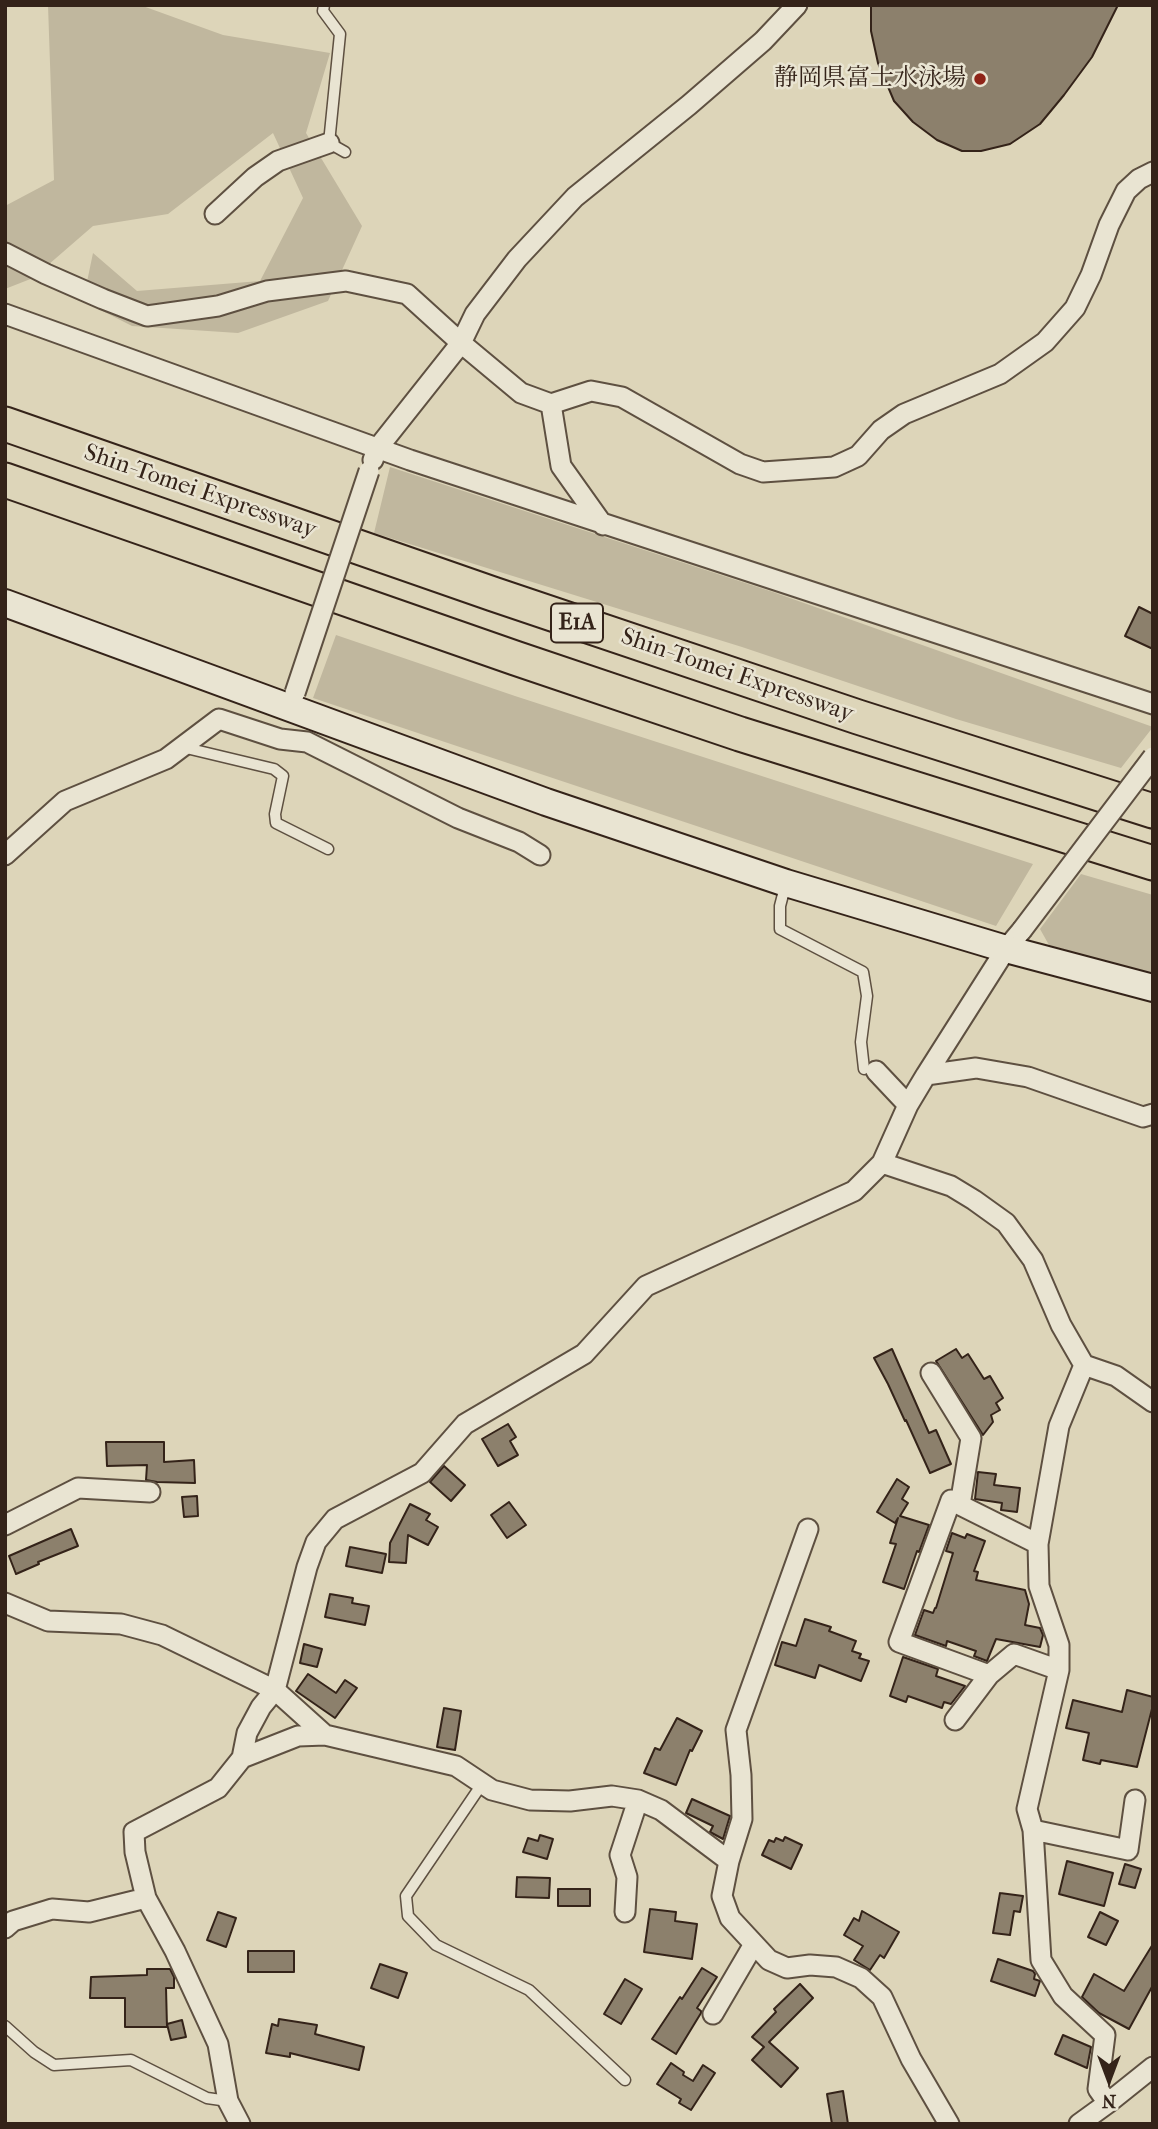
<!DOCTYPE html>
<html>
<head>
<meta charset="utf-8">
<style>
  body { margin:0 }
  #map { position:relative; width:1158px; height:2129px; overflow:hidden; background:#ddd5b9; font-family:"IM FELL French Canon",serif }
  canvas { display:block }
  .frame { position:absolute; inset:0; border:7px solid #342319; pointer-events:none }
  .north { position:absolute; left:1074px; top:2045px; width:70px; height:70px; -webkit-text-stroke:5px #e9e4d2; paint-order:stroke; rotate:180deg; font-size:19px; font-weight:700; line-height:28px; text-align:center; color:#342319 }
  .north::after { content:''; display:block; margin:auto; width:24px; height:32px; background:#342319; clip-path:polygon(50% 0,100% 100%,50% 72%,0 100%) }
</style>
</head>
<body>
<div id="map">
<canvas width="1158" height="2129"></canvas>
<div class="frame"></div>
<div class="north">N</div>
</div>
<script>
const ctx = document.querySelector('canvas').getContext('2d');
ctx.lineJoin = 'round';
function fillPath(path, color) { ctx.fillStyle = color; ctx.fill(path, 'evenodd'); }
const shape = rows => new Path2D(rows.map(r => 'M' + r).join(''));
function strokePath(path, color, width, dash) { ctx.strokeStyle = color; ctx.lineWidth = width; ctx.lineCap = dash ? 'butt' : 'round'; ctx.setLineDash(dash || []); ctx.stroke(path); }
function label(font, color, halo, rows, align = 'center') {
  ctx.font = font + ' "IM FELL French Canon","Noto Serif JP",serif'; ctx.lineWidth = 5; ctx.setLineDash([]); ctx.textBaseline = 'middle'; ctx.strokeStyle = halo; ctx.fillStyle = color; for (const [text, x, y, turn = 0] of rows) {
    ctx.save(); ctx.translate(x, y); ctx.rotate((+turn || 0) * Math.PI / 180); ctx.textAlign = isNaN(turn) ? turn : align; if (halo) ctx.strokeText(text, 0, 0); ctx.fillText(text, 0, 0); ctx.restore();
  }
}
const green = shape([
  [48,5,140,5,223,35,330,53,306,133,362,226,328,301,238,333,132,326,83,301,93,253,137,291,260,281,303,198,273,133,168,214,93,226,33,278,5,289,5,206,54,180],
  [390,467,773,592,1153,727,1121,768,956,719,742,647,374,533],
  [336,635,515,696,1033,864,996,926,313,698],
  [1081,874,1153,895,1153,975,1049,945,1040,929]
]);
const building = shape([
  [871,5,1118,5,1092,57,1064,95,1040,124,1010,144,981,151,962,151,937,140,913,122,894,101,878,63,871,31,871,5],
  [1139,607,1153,614,1153,649,1125,636,1139,607],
  [892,1349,929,1433,936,1430,951,1464,930,1473,906,1420,905,1421,888,1384,874,1358,892,1349],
  [956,1349,962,1358,968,1354,984,1379,990,1376,1003,1398,996,1403,1000,1410,991,1415,993,1422,983,1435,936,1361,956,1349],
  [508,1424,516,1437,510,1441,518,1455,498,1466,482,1439,508,1424],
  [106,1442,164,1442,164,1462,194,1460,195,1483,157,1482,146,1480,147,1465,107,1466,106,1442],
  [444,1466,465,1485,451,1501,430,1482,444,1466],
  [978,1472,996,1474,994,1485,1020,1488,1017,1512,1001,1510,1002,1503,975,1499,978,1472],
  [897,1479,909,1487,902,1499,908,1503,900,1516,929,1525,919,1552,917,1551,904,1589,883,1582,896,1544,890,1543,898,1518,895,1523,877,1512,897,1479],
  [197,1496,198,1516,184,1517,182,1497,197,1496],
  [509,1502,526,1525,507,1538,491,1515,509,1502],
  [410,1504,430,1514,426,1520,438,1527,428,1545,408,1535,406,1563,389,1562,390,1543,410,1504],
  [71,1529,78,1546,38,1562,39,1564,16,1574,9,1556,71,1529],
  [952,1533,965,1538,967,1534,985,1541,974,1571,978,1572,976,1580,1025,1590,1029,1604,1025,1625,1040,1628,1043,1635,1040,1647,996,1639,987,1661,974,1656,976,1651,947,1641,946,1646,915,1635,924,1610,933,1613,935,1608,936,1608,953,1553,946,1551,952,1533],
  [350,1547,386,1554,382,1573,346,1566,350,1547],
  [330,1594,353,1598,352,1603,369,1606,365,1625,325,1617,330,1594],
  [805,1619,831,1627,829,1631,856,1641,852,1651,861,1654,859,1658,869,1661,861,1681,819,1665,815,1678,775,1665,782,1642,796,1646,805,1619],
  [304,1644,322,1649,317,1667,300,1663,304,1644],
  [903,1657,938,1669,936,1676,965,1686,951,1704,944,1702,942,1708,908,1696,906,1702,890,1696,903,1657],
  [308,1674,336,1693,345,1680,357,1688,335,1718,296,1691,308,1674],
  [1127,1690,1153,1697,1153,1705,1137,1767,1101,1760,1100,1764,1083,1760,1089,1733,1066,1728,1073,1700,1122,1712,1127,1690],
  [444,1708,461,1711,455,1750,437,1747,444,1708],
  [677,1718,702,1731,692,1751,690,1750,676,1785,644,1773,655,1748,660,1750,677,1718],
  [692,1799,730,1816,723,1839,710,1832,713,1826,686,1813,692,1799],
  [540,1835,553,1839,547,1859,523,1852,528,1838,538,1841,540,1835],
  [785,1837,802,1845,791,1869,762,1855,769,1840,774,1842,776,1838,783,1841,785,1837],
  [1067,1861,1113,1873,1104,1906,1059,1894,1067,1861],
  [1125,1864,1141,1869,1135,1888,1119,1884,1125,1864],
  [517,1877,550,1878,549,1898,516,1897,517,1877],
  [558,1889,590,1889,590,1906,558,1906,558,1889],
  [1000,1893,1023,1896,1020,1912,1014,1911,1010,1935,993,1933,1000,1893],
  [650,1909,676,1912,675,1921,697,1924,692,1959,644,1952,650,1909],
  [862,1911,899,1932,884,1958,880,1955,870,1970,854,1960,863,1946,844,1935,854,1918,859,1921,862,1911],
  [218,1912,236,1918,226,1947,207,1940,218,1912],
  [1100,1912,1118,1921,1106,1945,1088,1937,1100,1912],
  [1153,1944,1153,1985,1129,2029,1099,2013,1082,1997,1094,1974,1124,1991,1153,1944],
  [248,1951,294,1951,294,1972,248,1972,248,1951],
  [998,1959,1033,1971,1035,1974,1034,1979,1040,1981,1035,1996,991,1981,998,1959],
  [380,1964,407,1973,398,1998,371,1988,380,1964],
  [702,1968,717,1977,697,2008,701,2011,701,2013,676,2054,652,2039,680,1997,682,1999,702,1968],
  [147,1969,170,1969,174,1977,174,1988,166,1988,167,2027,125,2027,125,1998,90,1998,91,1977,147,1975,147,1969],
  [625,1979,642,1989,621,2024,604,2014,625,1979],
  [800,1984,813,1998,769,2042,798,2068,781,2087,752,2060,764,2047,752,2037,776,2012,774,2009,800,1984],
  [279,2019,317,2025,315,2034,364,2047,359,2070,290,2053,290,2057,266,2053,272,2024,278,2026,279,2019],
  [182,2020,186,2037,171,2040,167,2024,182,2020],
  [1063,2035,1091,2047,1087,2068,1055,2054,1063,2035],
  [671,2063,684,2072,683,2075,693,2081,703,2065,715,2073,691,2110,679,2103,681,2099,657,2084,671,2063],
  [843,2091,848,2124,832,2124,827,2094,843,2091]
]);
const lane = shape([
  [324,5,323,11,340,34,329,143,345,152],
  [182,747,274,769,283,776,275,814,276,823,328,849],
  [786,883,780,906,780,929,863,972,867,996,861,1042,864,1069],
  [482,1784,406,1896,408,1916,436,1945,529,1990,625,2080],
  [5,2026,34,2052,54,2065,131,2060,207,2098,228,2101]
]);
const street = shape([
  [215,214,255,177,278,161,329,143],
  [5,253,46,274,103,299,147,316,218,306,267,291,346,281,407,294,461,343,521,393,551,404,591,391,622,397,740,464,763,472,834,467,858,456,881,430,904,414,1000,374,1045,342,1075,308,1091,275,1109,225,1126,191,1139,179,1153,172],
  [5,314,410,460,1153,704],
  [551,404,561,466,603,525],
  [373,460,377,449,461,343,475,314,517,259,575,197,689,105,763,41,797,5],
  [5,855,65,801,166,759,219,719,280,739,307,742,458,818,519,842,540,855],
  [876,1071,908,1105],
  [926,1075,976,1068,1028,1077,1143,1117,1153,1114],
  [882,1163,951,1186,974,1200,1006,1223,1033,1260,1061,1325,1084,1365,1116,1376,1153,1402],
  [1084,1365,1059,1426,1038,1544,1039,1586,1059,1645,1059,1670,1027,1809,1033,1830,1041,1960,1063,1996,1105,2035,1098,2089,1108,2103],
  [931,1373,971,1438,960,1505,951,1500,899,1642,989,1675,1014,1654,1059,1670],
  [960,1505,1038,1544],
  [5,1525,78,1488,150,1492],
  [5,1603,48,1621,121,1624,162,1635,275,1690,325,1735],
  [955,1720,989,1675],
  [242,1758,298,1736,325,1735,456,1766,492,1790,530,1800,570,1801,612,1796,638,1800,661,1810,729,1861,722,1896,730,1918,769,1960,787,1968,810,1965,836,1967,861,1978,882,1997,911,2059,949,2124],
  [1033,1830,1128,1850,1135,1800],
  [729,1861,742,1819,741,1775,736,1730,808,1529],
  [625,1912,627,1877,620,1855,638,1800],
  [5,1928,13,1921,52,1909,89,1912,146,1898],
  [713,2014,754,1944],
  [240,2124,228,2101,218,2044,175,1951,146,1898,135,1852,134,1832,218,1788,242,1758,247,1733,261,1707,275,1690,307,1567,316,1542,335,1519,422,1473,465,1424,584,1354,646,1286,854,1191,882,1163,908,1105,926,1075,1006,949,1022,930],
  [1079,2124,1108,2103,1153,2067]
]);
const secondary = shape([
  [5,603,546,802,786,883,1006,949,1153,988]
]);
const highway = shape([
  [5,424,493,594,858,717,1153,811],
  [5,480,515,658,740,734,1153,863]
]);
const streetBridge = shape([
  [295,693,369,471],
  [1022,930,1153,757]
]);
const markers = [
  [980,79,7,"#8f2418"]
];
const shields = [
  [577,623,52]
];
const shieldNames = [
  ["E1A",577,623]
];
const poiNames = [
  ["静岡県富士水泳場",966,79]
];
const streetNames = [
  ["Shin-Tomei Expressway",200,492,19],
  ["Shin-Tomei Expressway",737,676,19]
];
fillPath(green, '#c0b79e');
fillPath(building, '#8c806c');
strokePath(building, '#342319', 2);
strokePath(lane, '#5e5041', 13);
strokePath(street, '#5e5041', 23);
strokePath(secondary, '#342319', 30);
strokePath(highway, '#342319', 37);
strokePath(lane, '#e9e4d2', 10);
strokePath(street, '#e9e4d2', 19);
strokePath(secondary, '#e9e4d2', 26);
strokePath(highway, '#ddd5b9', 33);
strokePath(streetBridge, '#5e5041', 23, []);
strokePath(streetBridge, '#e9e4d2', 19);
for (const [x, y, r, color] of markers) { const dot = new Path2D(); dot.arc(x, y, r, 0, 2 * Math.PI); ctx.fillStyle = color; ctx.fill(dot); strokePath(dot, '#e9e4d2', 2.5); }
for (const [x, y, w] of shields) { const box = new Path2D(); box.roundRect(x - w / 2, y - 19.5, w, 39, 5); ctx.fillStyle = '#e9e4d2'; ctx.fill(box); strokePath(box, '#342319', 2); }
label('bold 23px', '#342319', null, shieldNames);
label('24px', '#342319', '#e9e4d2', poiNames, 'right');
label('24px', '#342319', '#e9e4d2', streetNames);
</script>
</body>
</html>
